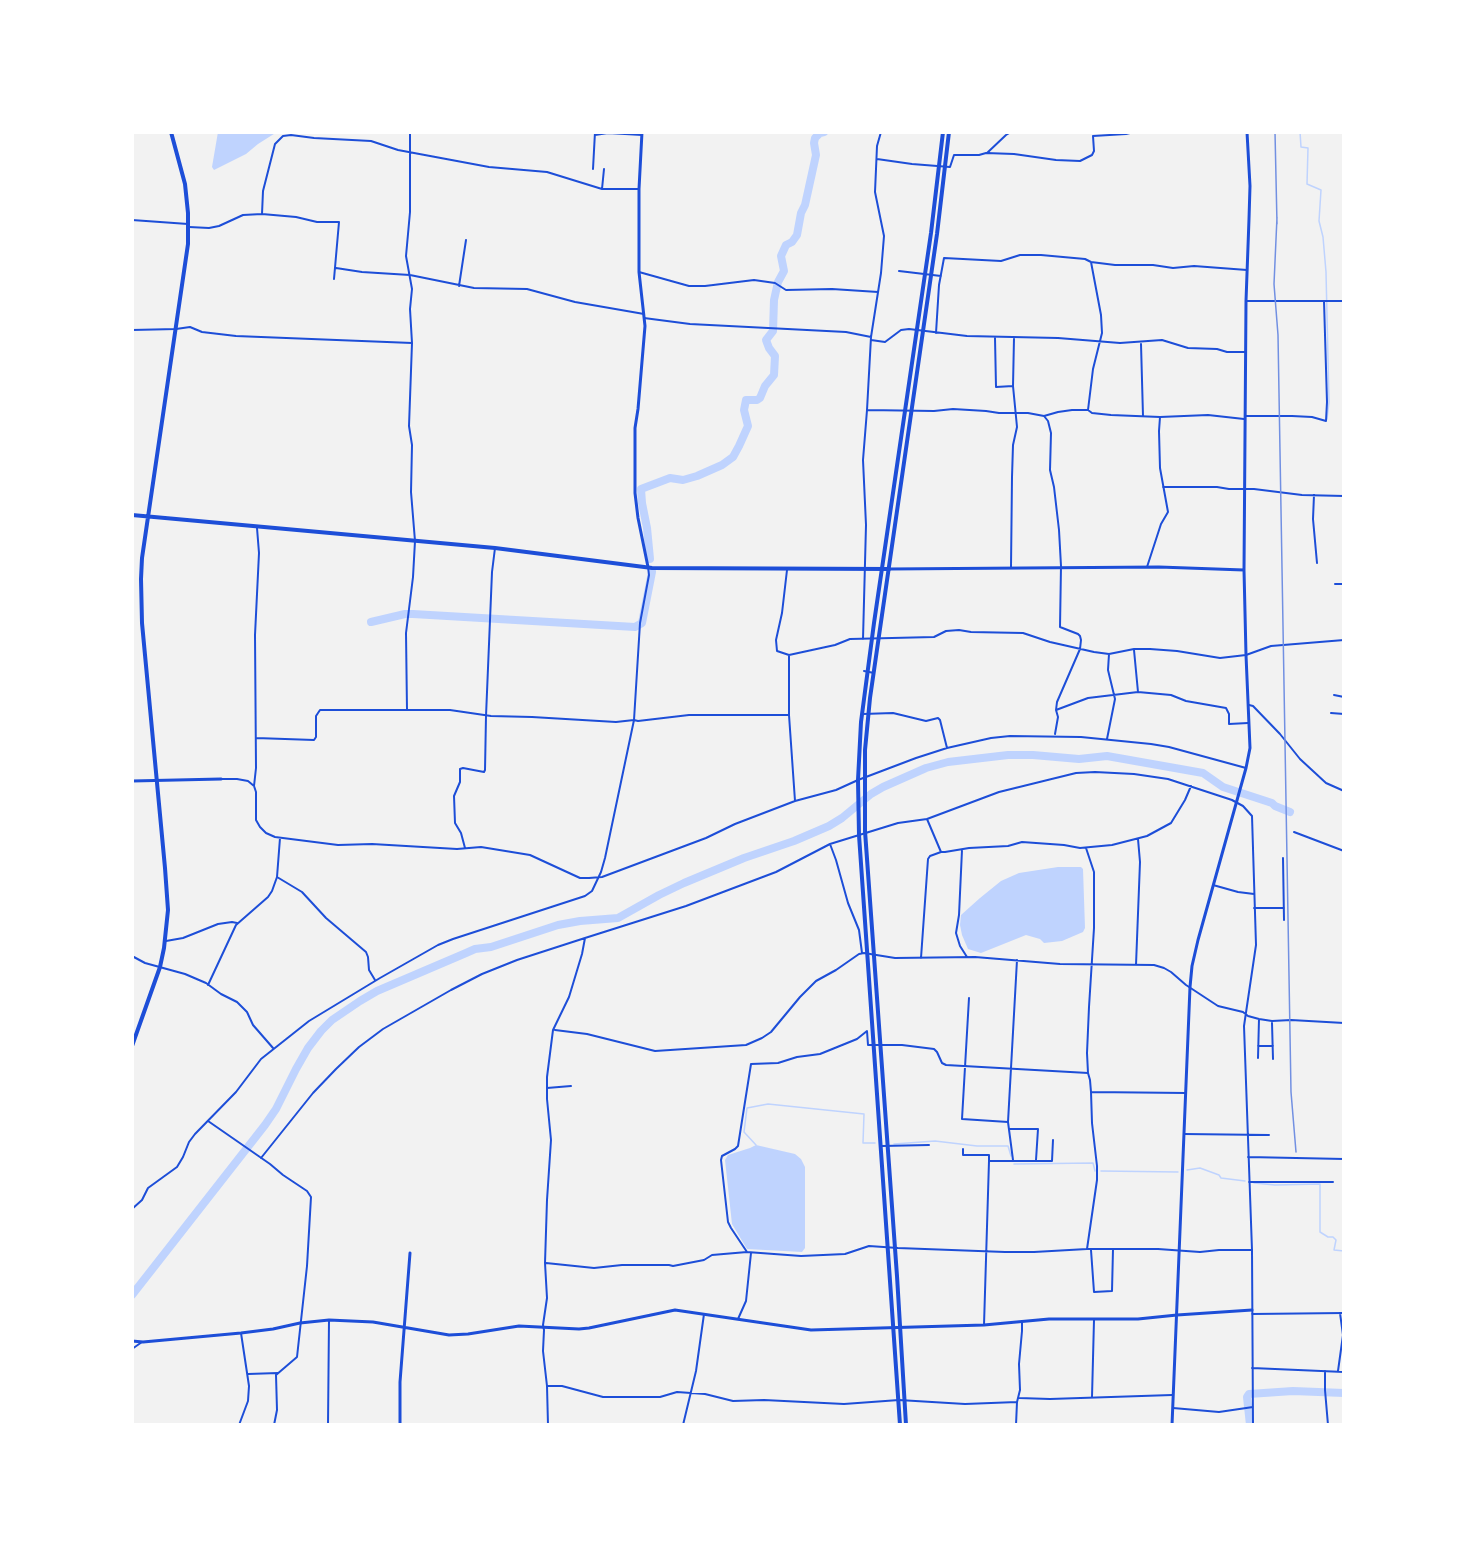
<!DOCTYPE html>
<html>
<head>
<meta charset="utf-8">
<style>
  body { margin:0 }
  #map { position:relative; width:1476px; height:1557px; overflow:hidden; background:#f2f2f2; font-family:Barlow,sans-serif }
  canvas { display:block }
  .frame { position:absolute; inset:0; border:134px solid #fff; pointer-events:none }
</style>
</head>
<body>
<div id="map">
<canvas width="1476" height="1557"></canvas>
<div class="frame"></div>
</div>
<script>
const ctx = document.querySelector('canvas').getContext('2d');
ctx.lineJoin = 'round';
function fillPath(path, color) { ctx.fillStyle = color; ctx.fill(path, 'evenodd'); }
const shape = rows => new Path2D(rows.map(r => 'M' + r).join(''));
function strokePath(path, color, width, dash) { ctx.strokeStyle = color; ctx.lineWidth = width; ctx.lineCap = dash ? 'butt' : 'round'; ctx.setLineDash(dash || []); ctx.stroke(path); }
const water = shape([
  [218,132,277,132,258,144,246,154,214,170,212,167],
  [1058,867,1081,867,1083,869,1085,928,1083,932,1062,941,1044,943,1040,939,1026,935,981,953,968,949,962,935,960,925,961,915,980,898,1001,881,1019,873],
  [756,1145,795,1154,801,1159,805,1167,805,1248,802,1252,747,1249,732,1224,725,1160,728,1155,750,1148]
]);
const stream = shape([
  [1300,132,1301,147,1308,148,1307,184,1321,190,1319,221,1323,237,1326,272,1329,402,1327,419],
  [894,1144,935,1141,977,1146,1008,1146,1011,1156],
  [756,1145,744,1132,747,1108,768,1104,864,1114,863,1143,875,1143],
  [1014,1164,1093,1163,1095,1171],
  [1187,1170,1200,1168,1219,1175,1221,1178,1245,1181],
  [1101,1171,1178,1172],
  [1254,1183,1275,1185,1320,1184,1320,1232,1328,1237,1333,1237,1336,1240,1334,1250,1344,1251]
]);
const river = shape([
  [650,559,647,528,642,503,641,489,670,478,683,480,697,476,722,465,733,457,739,446,748,426,744,410,746,400,757,400,760,398,765,386,774,375,775,356,769,348,766,340,773,331,774,300,778,282,784,271,781,256,786,245,792,242,797,235,801,213,805,205,816,155,814,143,815,138,820,133,824,132],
  [371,622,405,614,413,614,635,627,642,623,652,572],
  [132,1295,265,1125,276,1109,296,1069,308,1048,321,1031,332,1020,360,1001,377,991,466,953,475,949,491,947,558,925,580,921,618,918,659,895,684,883,744,858,794,841,829,826,842,818,871,794,883,787,926,768,948,762,1008,755,1033,755,1079,759,1107,756,1203,773,1223,787,1272,803,1275,806,1290,812],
  [1250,1425,1247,1397,1249,1394,1293,1391,1344,1393]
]);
const minor = shape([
  [595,135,608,133,642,135],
  [987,153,1006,135,1011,132],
  [877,159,912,164,950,167,954,155,979,155,986,153,1014,154,1056,160,1080,161,1092,155,1094,151,1093,136,1126,134,1134,132],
  [593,169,595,132],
  [602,189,604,169],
  [262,214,263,191,275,144,283,136,291,135,314,138,371,141,398,150,489,167,547,172,602,189,639,189],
  [132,220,188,224],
  [189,227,209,228,219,226,243,215,262,214,296,217,317,222,339,222,334,279],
  [336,268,362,272,410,275,474,288,527,289,575,302,644,314],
  [899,271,941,276],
  [639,272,689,286,705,286,754,280,775,283,786,290,832,289,878,292],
  [459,286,466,240],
  [1246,301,1344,301],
  [644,318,690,324,846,332,871,337],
  [132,330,176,329,190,327,202,332,236,336,412,343],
  [936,333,939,285,944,258,1001,261,1020,255,1041,255,1085,259,1091,262,1115,265,1153,265,1173,268,1194,266,1247,270],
  [995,338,996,387,1013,386],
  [871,340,885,342,901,330,909,329,967,336,1058,338,1120,343,1162,340,1188,348,1217,349,1227,352,1245,352],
  [1141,344,1143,416],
  [867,410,934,411,953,409,986,411,999,413,1028,413,1044,416,1058,412,1072,410,1088,410,1092,413,1111,415,1160,417,1208,415,1244,419],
  [1088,410,1093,369,1102,333,1101,315,1091,262],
  [1044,416,1048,421,1051,433,1050,470,1054,487,1059,530,1061,566,1060,627,1078,634,1080,636,1081,640,1080,649,1057,702,1056,710,1058,717,1055,734],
  [1245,416,1292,416,1312,417,1326,421,1327,402,1324,301],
  [1163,487,1217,487,1229,489,1254,489,1302,495,1344,496],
  [1314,495,1313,519,1317,563],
  [1011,567,1012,477,1013,445,1017,427,1013,386,1014,338],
  [1147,567,1161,524,1168,512,1160,468,1159,431,1160,417],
  [787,570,782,613,776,640,777,651,789,655,835,645,850,639,934,637,946,631,959,630,971,632,1023,633,1050,642,1094,652,1109,654,1134,649,1150,649,1177,651,1220,658,1246,655,1271,646,1344,640],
  [1335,584,1344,584],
  [863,639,866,525,863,460,867,410,871,337,881,273,884,236,875,192,877,146,881,132],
  [1134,650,1138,692],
  [789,655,789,715,795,801],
  [864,671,874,673],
  [1334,695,1344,697],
  [1249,705,1253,706,1280,734,1300,759,1326,783,1344,791],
  [407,710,406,633,413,577,415,541,411,492,412,445,409,426,412,343,410,309,412,289,406,256,410,212,410,132],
  [1056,710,1088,698,1138,692,1171,695,1186,701,1226,708,1229,714,1229,724,1248,723],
  [1331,713,1344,714,1344,712],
  [863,714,893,713,926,721,938,718,940,720,947,748],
  [256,738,314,740,316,737,316,716,320,710,450,710,491,716,532,717,616,722,634,720,638,721,689,715,789,715],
  [1107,739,1115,699,1108,670,1109,654],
  [221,779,237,779,248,781,254,786,256,792,256,820,260,827,266,833,275,837,338,845,372,844,457,849,481,847,530,855,580,878,589,878,602,877,706,838,735,824,795,801,836,790,858,780,916,758,947,748,991,738,1010,736,1081,737,1151,744,1169,747,1246,768],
  [254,786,256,768,255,635,259,553,257,528],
  [927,819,941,852,945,852,969,848,1008,846,1022,842,1064,845,1080,848,1112,845,1147,836,1171,823,1185,800,1191,786],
  [1294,832,1344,851],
  [280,838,277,877,302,892,326,918,366,952,368,957,369,970,375,980],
  [830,844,836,860,848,903,859,930,862,953],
  [465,848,461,833,455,823,454,796,460,782,460,769,463,768,484,772,485,770,486,716,492,572,495,548],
  [1086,848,1094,872,1094,928,1089,1007,1087,1053,1088,1073,1090,1080,1091,1092,1092,1123,1097,1166,1097,1180,1087,1249],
  [962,850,959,915,956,933,960,946,967,957],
  [1283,858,1284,920],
  [1213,885,1238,892,1254,894],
  [1254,908,1284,908],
  [166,941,183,938,218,924,232,922,237,923],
  [132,956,145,963,185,974,206,983,221,994,237,1002,247,1012,253,1025,273,1048],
  [921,958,928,859,930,856,941,852],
  [1136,965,1140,862,1138,839],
  [208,985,236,925,268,897,272,891,277,877],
  [969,998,962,1119,1008,1122],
  [1272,1023,1273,1059],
  [555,1030,587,1034,655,1051,746,1045,762,1038,771,1032,800,997,816,981,836,970,859,954,864,953,895,958,975,957,1060,964,1154,965,1164,968,1171,972,1186,985,1218,1006,1243,1012,1248,1016,1259,1019,1272,1021,1291,1020,1344,1023],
  [1258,1046,1273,1046],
  [1258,1058,1259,1019],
  [547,1088,571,1086],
  [1091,1092,1186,1093],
  [208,1121,270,1164,283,1175,307,1191,311,1197,307,1266,297,1357,276,1375,277,1410,274,1425],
  [1010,1129,1038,1129,1036,1160],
  [1184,1134,1269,1135],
  [882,1146,929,1145],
  [963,1149,963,1155,989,1155,989,1161],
  [1248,1157,1344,1159],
  [261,1158,313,1093,336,1069,359,1047,383,1029,451,990,482,974,517,960,585,938],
  [1013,1160,1008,1122,1017,960],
  [1249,1182,1333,1182],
  [132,1209,142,1200,148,1188,177,1167,183,1157,189,1142,195,1134,236,1092,261,1059,309,1021,380,978,438,945,453,939,585,896,592,891,601,872,605,858,634,720,640,623,649,575,648,567],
  [1091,1250,1094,1292,1112,1291,1113,1249],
  [747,1252,731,1228,728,1222,721,1160,722,1156,735,1149,738,1146,751,1064,778,1063,797,1057,820,1054,857,1039,867,1031,868,1045,902,1045,934,1049,937,1052,942,1063,946,1065,1088,1073],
  [546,1263,594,1268,622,1265,669,1265,673,1266,704,1260,712,1255,747,1252,801,1256,845,1254,869,1246,898,1248,1005,1252,1034,1252,1087,1249,1158,1249,1200,1252,1219,1250,1252,1250],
  [1252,1314,1344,1313],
  [738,1319,746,1301,751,1253],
  [984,1325,989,1161,1052,1161,1053,1140],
  [132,1349,142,1342],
  [1252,1368,1344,1372],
  [1325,1371,1325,1390,1328,1425],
  [1338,1371,1343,1335,1340,1313],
  [248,1374,278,1373],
  [547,1386,562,1386,603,1397,660,1397,677,1392,705,1394,733,1401,764,1400,844,1404,899,1400,965,1404,1017,1402],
  [1092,1397,1094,1320],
  [1019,1398,1050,1399,1172,1395],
  [1173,1408,1219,1412,1253,1407],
  [239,1425,248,1401,249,1386,241,1333],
  [328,1425,329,1320],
  [548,1425,547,1386,543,1351,544,1330,543,1325,547,1298,545,1263,547,1200,551,1140,547,1099,547,1077,553,1030,569,997,582,954,585,938,686,906,776,872,830,844,898,823,927,819,999,792,1076,773,1095,772,1134,774,1168,779,1232,800,1243,806,1252,816,1256,945,1244,1026,1252,1250,1253,1425],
  [683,1425,696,1371,704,1314],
  [1016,1425,1017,1402,1020,1390,1019,1364,1022,1331,1022,1323]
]);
const tertiary = shape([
  [642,132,639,189,639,272,645,326,638,409,635,428,635,493,638,518,648,567],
  [889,569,1159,567,1244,570],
  [132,781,221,779],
  [132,1341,143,1342,241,1333,273,1329,300,1323,329,1320,373,1322,449,1335,468,1334,519,1326,579,1329,589,1328,675,1310,811,1330,984,1325,1049,1319,1138,1319,1177,1315,1252,1310],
  [400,1425,400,1382,410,1253],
  [1172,1425,1190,987,1192,966,1198,940,1246,768,1250,748,1246,655,1244,570,1246,301,1249,219,1250,186,1247,132]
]);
const secondary = shape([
  [132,515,495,548,652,568,889,569],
  [132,1046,160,967,164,948,168,910,165,868,142,623,141,579,142,558,188,244,188,213,185,184,171,132]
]);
const primary = shape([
  [900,1425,859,835,858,780,861,722,874,623,931,233,943,132],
  [906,1425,897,1276,865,831,865,750,870,698,937,234,949,132]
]);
const rail = shape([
  [1275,132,1277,224],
  [1277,217,1274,284,1278,335,1291,1092,1296,1152]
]);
fillPath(water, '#bfd3fe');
strokePath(stream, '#bfd3fe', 1.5);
strokePath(river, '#bfd3fe', 8);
strokePath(minor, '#1d4ed8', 2);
strokePath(tertiary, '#1d4ed8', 3);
strokePath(secondary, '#1d4ed8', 4);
strokePath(primary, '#1d4ed8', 4);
strokePath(rail, '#7290e2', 1.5);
</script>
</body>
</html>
